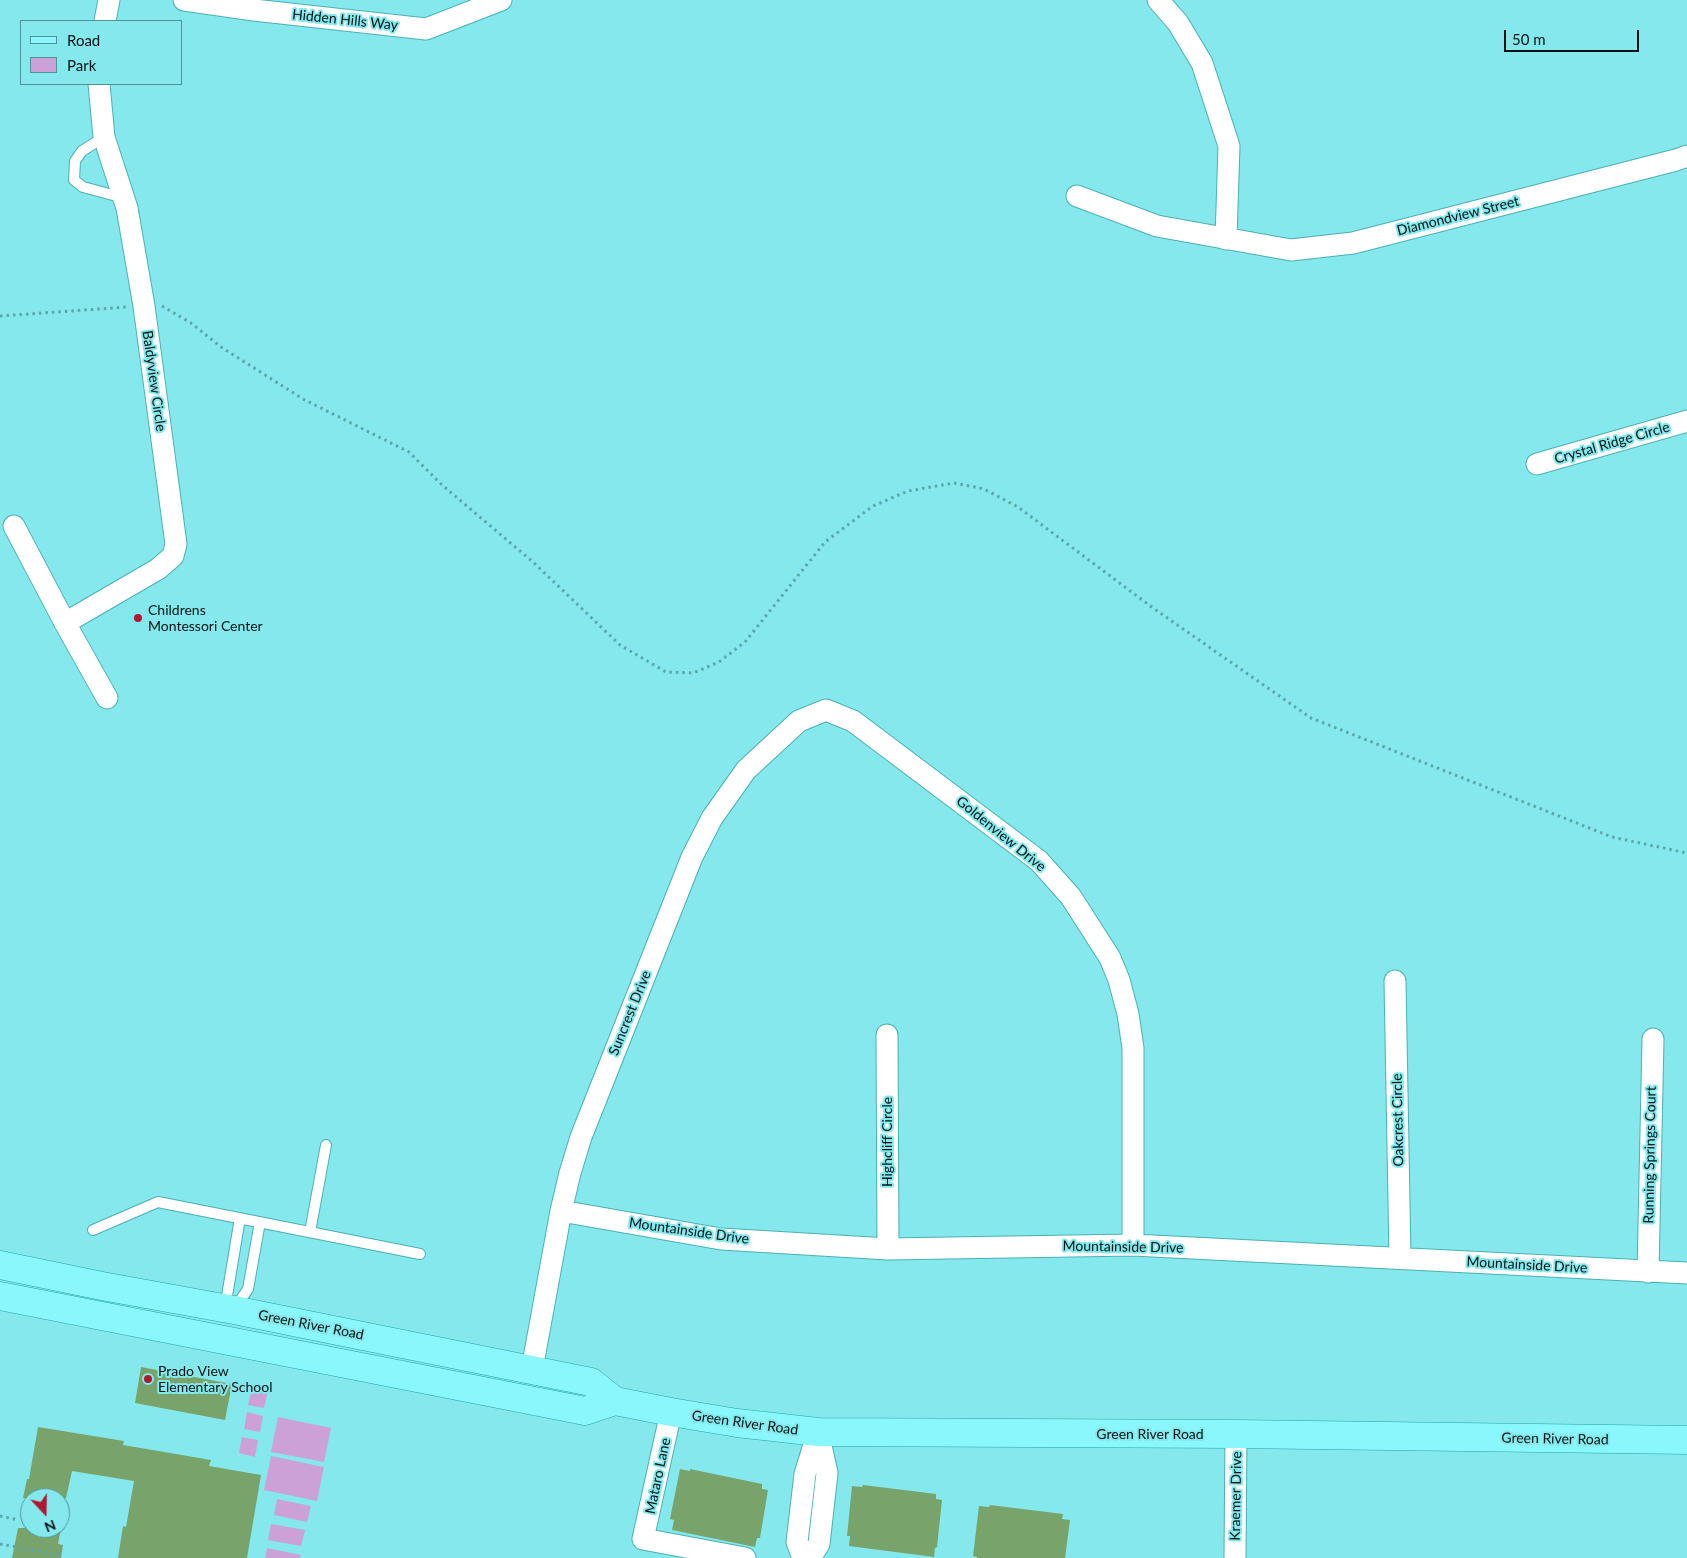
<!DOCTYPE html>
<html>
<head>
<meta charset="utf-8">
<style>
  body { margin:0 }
  #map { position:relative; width:1687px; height:1558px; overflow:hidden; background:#84e8ec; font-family:Lato,sans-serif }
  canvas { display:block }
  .legend { position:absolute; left:20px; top:20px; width:162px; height:65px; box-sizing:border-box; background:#84e8ec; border:1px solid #4f9396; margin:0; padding:6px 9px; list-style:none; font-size:15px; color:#001314 }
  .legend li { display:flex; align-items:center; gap:10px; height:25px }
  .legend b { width:25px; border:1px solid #4f9396 }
  .north { position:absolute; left:20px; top:1488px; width:50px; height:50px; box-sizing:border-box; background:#84e8ec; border:1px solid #4f9396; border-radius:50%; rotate:159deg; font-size:14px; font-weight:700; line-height:20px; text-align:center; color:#001314 }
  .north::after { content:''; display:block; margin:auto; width:18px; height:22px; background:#ae1934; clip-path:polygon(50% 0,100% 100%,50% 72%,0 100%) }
  .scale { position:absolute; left:1504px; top:30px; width:135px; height:22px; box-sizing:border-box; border:2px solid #001314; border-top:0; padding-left:6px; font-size:15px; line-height:18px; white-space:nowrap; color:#001314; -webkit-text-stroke:4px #84e8ec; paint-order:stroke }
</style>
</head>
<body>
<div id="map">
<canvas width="1687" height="1558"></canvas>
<ul class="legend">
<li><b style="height:6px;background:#89f7fb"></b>Road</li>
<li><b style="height:14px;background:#cca1d8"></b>Park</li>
</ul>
<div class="north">N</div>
<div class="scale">50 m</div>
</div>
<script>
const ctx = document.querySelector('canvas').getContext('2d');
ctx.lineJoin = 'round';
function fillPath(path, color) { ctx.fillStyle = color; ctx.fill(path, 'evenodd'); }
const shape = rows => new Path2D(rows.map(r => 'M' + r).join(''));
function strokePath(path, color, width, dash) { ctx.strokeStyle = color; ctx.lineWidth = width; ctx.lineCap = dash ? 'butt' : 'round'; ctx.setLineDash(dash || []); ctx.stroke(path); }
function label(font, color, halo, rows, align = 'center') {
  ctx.font = font + ' Lato,sans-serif'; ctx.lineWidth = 4; ctx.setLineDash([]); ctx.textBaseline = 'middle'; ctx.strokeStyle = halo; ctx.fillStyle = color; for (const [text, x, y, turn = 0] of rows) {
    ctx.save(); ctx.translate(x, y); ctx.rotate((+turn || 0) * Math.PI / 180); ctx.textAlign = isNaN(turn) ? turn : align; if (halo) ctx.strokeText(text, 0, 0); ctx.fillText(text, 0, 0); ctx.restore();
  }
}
const green = shape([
  [252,1388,268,1392,264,1408,248,1405],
  [247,1412,263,1416,260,1432,244,1429],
  [278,1417,331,1428,324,1462,271,1452],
  [242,1437,258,1440,255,1457,239,1453],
  [271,1456,324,1467,317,1501,264,1490],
  [277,1499,311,1506,307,1522,274,1515],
  [271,1524,305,1530,301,1546,268,1540],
  [267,1548,301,1555,300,1558,265,1558]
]);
const building = shape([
  [141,1367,232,1384,225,1420,135,1403],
  [38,1427,124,1441,123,1445,211,1460,209,1466,261,1475,247,1558,118,1558,123,1526,126,1527,134,1481,72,1471,66,1498,23,1498,27,1479,29,1479],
  [680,1469,690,1471,690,1469,762,1484,762,1489,768,1490,760,1538,757,1538,755,1547,672,1530,674,1520,670,1519],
  [863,1485,936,1494,936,1499,942,1500,937,1547,935,1548,934,1557,849,1546,850,1536,847,1536,852,1486,862,1487],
  [990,1505,1063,1514,1062,1519,1070,1520,1065,1558,977,1558,977,1557,973,1556,979,1506,989,1507],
  [18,1528,61,1528,58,1544,63,1545,61,1558,12,1558]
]);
const path = shape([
  [162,306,191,323,221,347,303,399,409,452,442,485,533,562,620,645,666,672,693,673,719,662,745,642,825,542,873,506,908,491,954,483,984,489,1018,507,1153,608,1311,718,1612,837,1687,853],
  [0,316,127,307],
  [0,1516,19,1520],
  [0,1544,61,1555]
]);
const lane = shape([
  [104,137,82,151,75,161,74,180,83,187,124,198],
  [93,1230,158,1202,420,1254],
  [310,1232,326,1145],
  [225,1308,240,1218],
  [234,1309,248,1289,260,1222]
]);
const street = shape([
  [184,0,254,10,426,29,501,0],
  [1158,0,1178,23,1202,63,1229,146,1226,239],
  [105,21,109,0],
  [1077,196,1157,226,1291,250,1353,243,1676,160,1687,156],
  [1537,464,1687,421],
  [14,526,65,623,107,698],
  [65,623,158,569,173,556,176,544,144,306,127,208,104,137,99,84],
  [1395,981,1400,1258],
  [887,1035,888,1249],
  [561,1211,721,1239,888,1249,1133,1245,1687,1273],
  [1648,1272,1653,1039],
  [532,1369,561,1211,570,1173,581,1137,692,857,712,818,746,770,799,721,826,710,853,721,1039,861,1071,897,1110,958,1119,980,1128,1014,1133,1048,1133,1245],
  [671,1412,643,1539,745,1558],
  [803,1558,797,1542,805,1474,818,1432],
  [810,1558,819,1544,827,1473,818,1432],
  [1235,1558,1236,1434]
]);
const primary = shape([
  [0,1265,102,1286,234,1310,591,1382,615,1401,671,1412,737,1423,818,1432,1236,1434,1687,1440],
  [0,1296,585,1411,615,1401]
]);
const markers = [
  [138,618,5,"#ae1934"],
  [148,1379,5,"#ae1934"]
];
const streetNames = [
  ["Hidden Hills Way",345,20,6],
  ["Diamondview Street",1458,216,-14],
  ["Baldyview Circle",154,381,82],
  ["Crystal Ridge Circle",1612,443,-16],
  ["Goldenview Drive",1001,834,39],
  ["Suncrest Drive",630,1013,-68],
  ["Oakcrest Circle",1398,1120,-91],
  ["Highcliff Circle",887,1142,-90],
  ["Running Springs Court",1650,1155,-89],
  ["Mountainside Drive",689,1231,8],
  ["Mountainside Drive",1123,1247,1],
  ["Mountainside Drive",1527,1265,3],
  ["Green River Road",311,1325,11],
  ["Green River Road",745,1423,8],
  ["Green River Road",1150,1434],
  ["Green River Road",1555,1439,1],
  ["Mataro Lane",658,1476,-78],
  ["Kraemer Drive",1236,1496,-89]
];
const poiNames = [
  ["Childrens",148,610],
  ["Montessori Center",148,626],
  ["Prado View",158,1371],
  ["Elementary School",158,1387]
];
fillPath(green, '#cca1d8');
fillPath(building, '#78a46b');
strokePath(lane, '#4ab1b5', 12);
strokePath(street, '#4ab1b5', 23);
strokePath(primary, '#26a4a9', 29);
strokePath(path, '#5ca7aa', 3, [2.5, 4]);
strokePath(lane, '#fff', 10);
strokePath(street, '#fff', 21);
strokePath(primary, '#89f7fb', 28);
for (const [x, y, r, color] of markers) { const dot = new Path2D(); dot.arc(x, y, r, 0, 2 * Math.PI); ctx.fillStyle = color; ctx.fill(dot); strokePath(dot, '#84e8ec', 2); }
label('14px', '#001314', '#84e8ec', streetNames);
label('14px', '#001314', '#84e8ec', poiNames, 'left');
</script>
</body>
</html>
